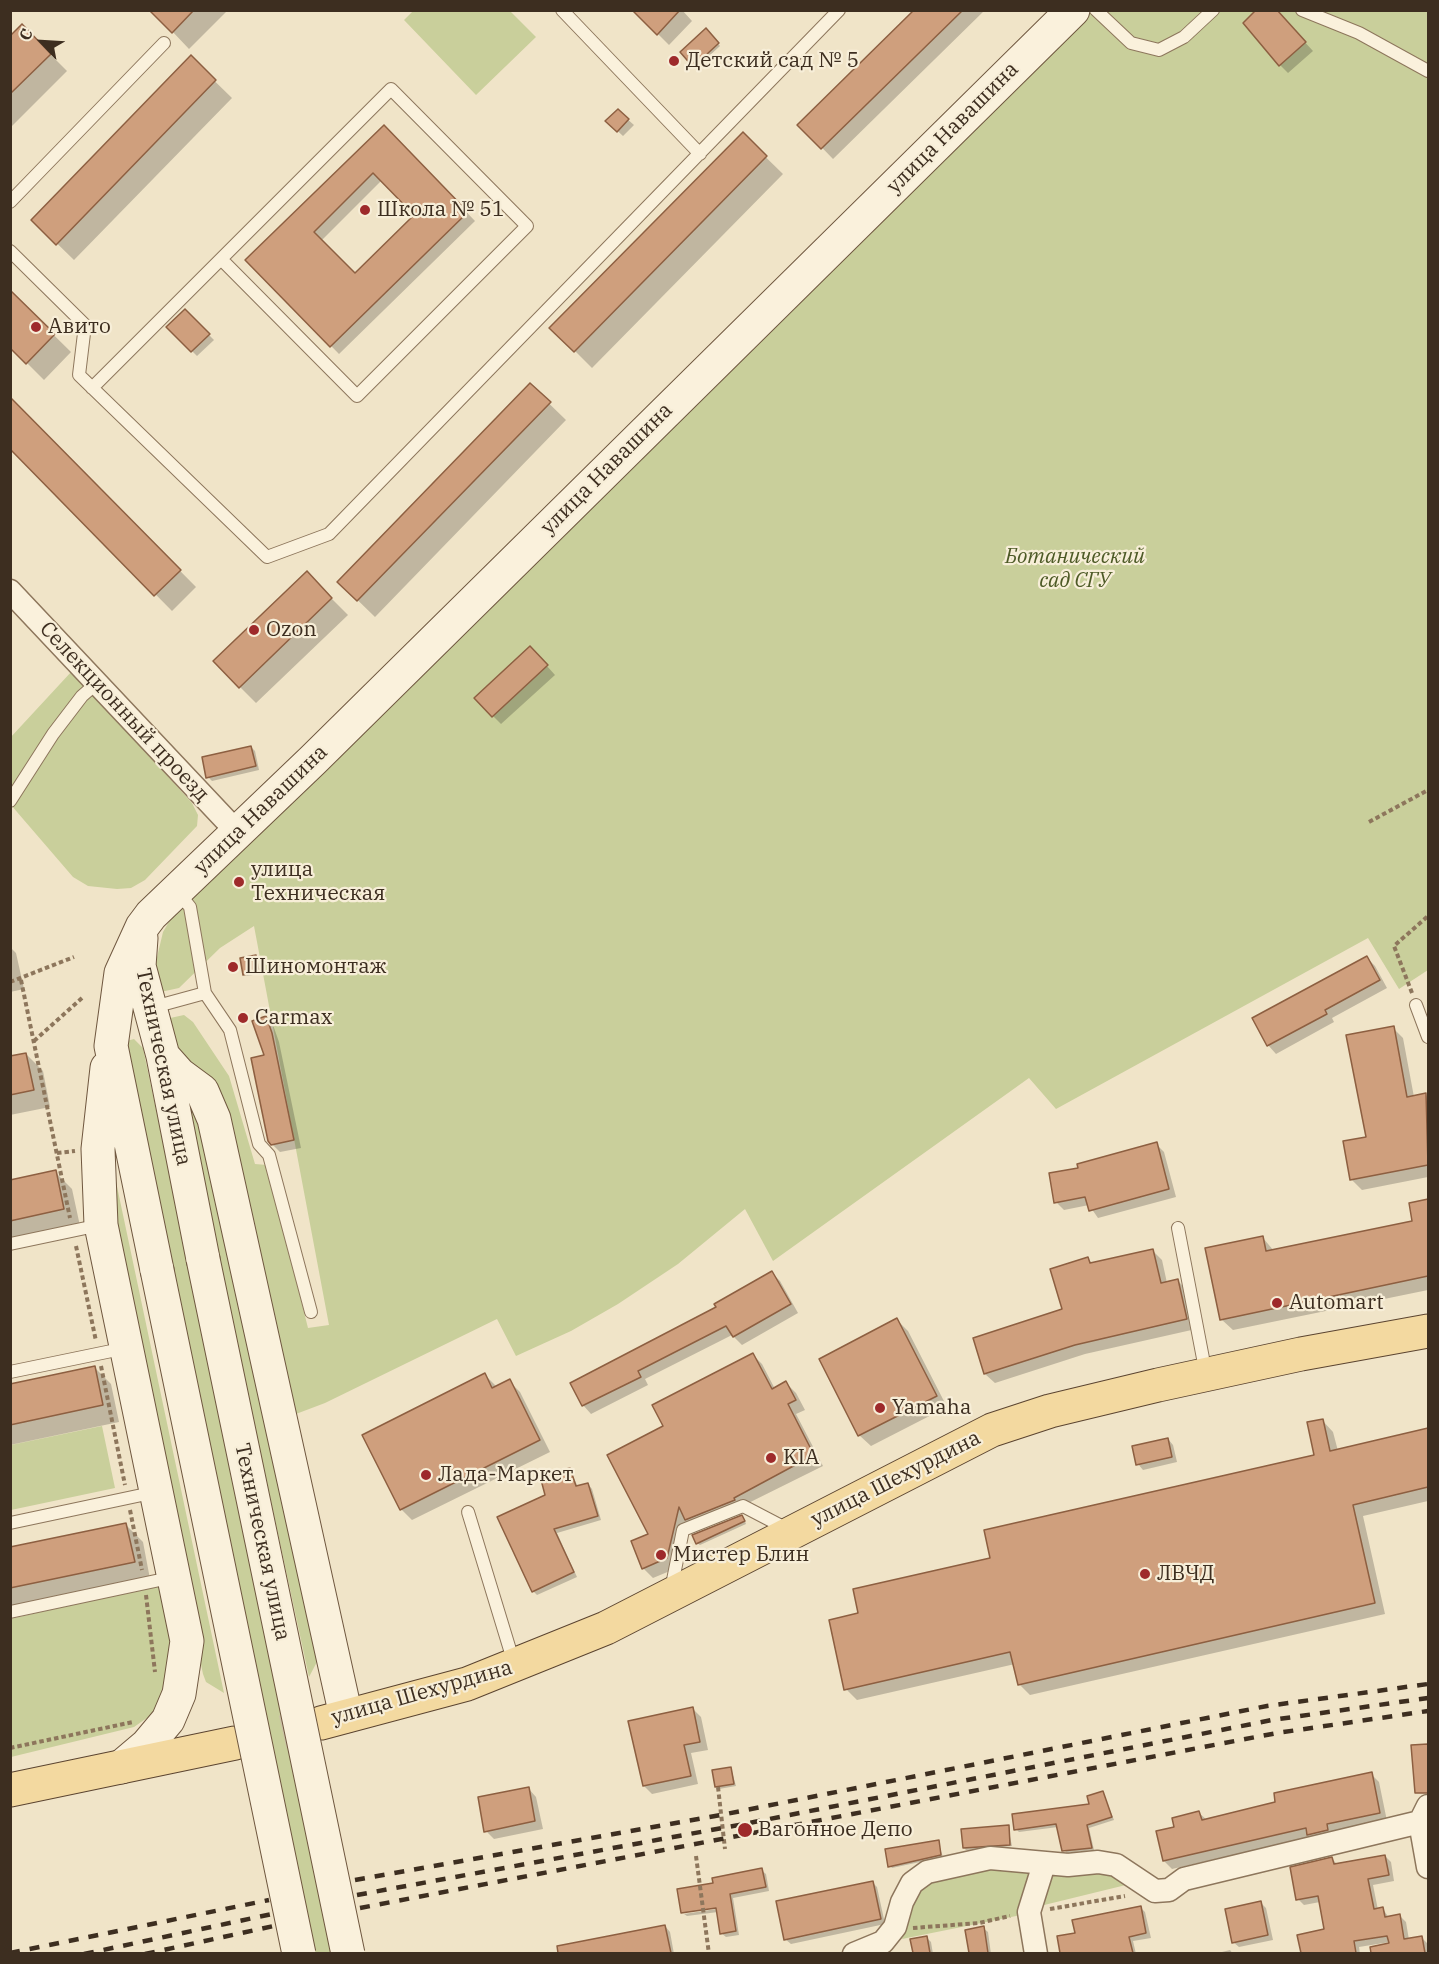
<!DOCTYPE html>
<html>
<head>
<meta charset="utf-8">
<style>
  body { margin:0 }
  #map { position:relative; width:1439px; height:1964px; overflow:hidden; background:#f0e4c8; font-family:"IBM Plex Serif",serif }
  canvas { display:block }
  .frame { position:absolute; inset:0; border:12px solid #3d2e20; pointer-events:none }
  .north { position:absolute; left:12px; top:12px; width:60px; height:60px; -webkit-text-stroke:4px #f7eed8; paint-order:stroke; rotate:295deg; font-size:16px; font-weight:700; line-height:24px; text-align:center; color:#3d2e20 }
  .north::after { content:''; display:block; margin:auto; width:21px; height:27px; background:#3d2e20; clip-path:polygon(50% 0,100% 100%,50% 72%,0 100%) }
</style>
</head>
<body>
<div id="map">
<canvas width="1439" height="1964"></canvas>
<div class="frame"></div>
<div class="north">С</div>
</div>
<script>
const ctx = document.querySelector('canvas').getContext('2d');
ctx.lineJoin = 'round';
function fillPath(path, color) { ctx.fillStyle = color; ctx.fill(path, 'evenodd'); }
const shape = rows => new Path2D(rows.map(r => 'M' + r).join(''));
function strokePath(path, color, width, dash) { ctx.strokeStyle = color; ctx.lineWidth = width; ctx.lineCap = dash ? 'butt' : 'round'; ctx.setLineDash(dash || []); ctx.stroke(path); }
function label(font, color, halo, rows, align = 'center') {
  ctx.font = font + ' "IBM Plex Serif",serif'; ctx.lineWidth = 4.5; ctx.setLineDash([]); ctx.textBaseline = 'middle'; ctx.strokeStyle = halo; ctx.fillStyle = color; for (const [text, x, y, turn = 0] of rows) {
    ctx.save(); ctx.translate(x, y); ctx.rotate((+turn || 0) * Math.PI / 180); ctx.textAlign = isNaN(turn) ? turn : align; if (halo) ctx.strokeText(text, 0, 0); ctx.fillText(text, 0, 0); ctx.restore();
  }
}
const green = shape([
  [414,10,510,11,536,37,476,95,404,20],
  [1091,11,1428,11,1428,970,1399,989,1368,938,1056,1109,1029,1078,773,1261,745,1209,678,1264,618,1304,571,1331,516,1356,497,1319,325,1403,288,1417,201,1072,167,1037,161,1020,184,1015,193,1022,229,1076,255,1164,267,1165,308,1328,329,1325,254,926,220,948,179,988,156,993,154,970,163,932,170,920],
  [72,671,192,803,198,815,197,826,145,880,131,888,117,889,88,886,73,877,11,805,10,738],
  [134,1039,143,1048,334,1953,313,1953,168,1268,127,1041],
  [189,1105,196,1109,319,1658,309,1677,218,1256],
  [111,1158,224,1693,206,1682,203,1674,108,1225],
  [102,1426,115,1488,11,1510,11,1445],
  [165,1584,178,1663,154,1713,134,1727,11,1757,10,1619],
  [986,1866,1104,1868,1130,1884,1036,1907,1021,1915,902,1939,914,1892,929,1878]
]);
const shadow = shape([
  [152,10,228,10,189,49],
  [634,10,682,10,692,21,669,45],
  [916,10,985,10,833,159,800,125],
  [1275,10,1313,51,1288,73,1280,65],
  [22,26,67,71,10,128,10,38],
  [706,30,720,46,696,68,682,52],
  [191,58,232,98,74,260,33,220],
  [618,111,634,125,623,136,607,121],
  [384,127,475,221,339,354,247,260],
  [382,180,416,215,355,275,321,241],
  [743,135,783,174,592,368,552,328],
  [10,292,71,352,44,380,10,346],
  [185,311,214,340,197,356,168,327],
  [530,385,566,420,375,617,339,582],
  [10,399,196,587,172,611,10,447],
  [307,574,348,615,256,703,240,687],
  [538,656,555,675,501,724,493,716],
  [251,747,255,751,259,770,212,781,208,777],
  [10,947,16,953,24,989,10,992],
  [255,957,260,974,247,976,245,974],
  [1367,958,1375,966,1387,988,1332,1018,1334,1022,1276,1054,1268,1045],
  [265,1018,273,1025,279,1042,301,1148,280,1152,269,1141],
  [1393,1028,1403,1038,1414,1097,1426,1095,1428,1098,1428,1177,1362,1190,1352,1180,1367,1138],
  [26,1054,43,1071,50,1107,10,1115,10,1058],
  [1156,1144,1164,1152,1176,1197,1098,1218,1089,1205,1064,1210,1056,1202,1080,1169],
  [55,1172,72,1189,80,1226,10,1240,10,1181],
  [1428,1201,1428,1290,1233,1330,1221,1319,1263,1238,1274,1251,1414,1222,1410,1205],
  [1153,1251,1162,1260,1167,1283,1178,1281,1187,1290,1196,1329,1085,1354,995,1383,985,1374,1064,1310,1088,1259,1093,1264],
  [772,1273,780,1281,798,1313,742,1345,732,1335,645,1379,648,1385,591,1414,583,1405],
  [897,1320,908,1331,947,1407,871,1446,859,1435],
  [752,1354,762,1364,775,1389,786,1383,796,1393,805,1410,796,1414,823,1466,696,1529,688,1521,677,1568,653,1578,643,1568,665,1427],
  [95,1368,111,1384,119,1422,10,1445,10,1385],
  [485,1375,497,1387,509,1381,520,1392,550,1452,412,1520,401,1509],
  [1322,1420,1333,1432,1338,1451,1428,1430,1428,1501,1363,1516,1385,1614,1030,1695,1019,1684,1015,1664,857,1700,846,1689,860,1614,1316,1456],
  [1168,1439,1173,1445,1177,1462,1143,1470,1138,1464],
  [570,1470,578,1487,588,1484,592,1489,601,1520,557,1533,577,1577,537,1595,533,1591,547,1495],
  [744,1519,746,1524,700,1545,697,1543],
  [126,1525,143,1542,150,1579,10,1607,10,1548],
  [692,1708,701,1717,708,1750,691,1753,698,1784,652,1794,644,1786],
  [1428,1745,1428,1789,1419,1789,1413,1746],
  [731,1768,736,1786,719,1789,717,1786],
  [1371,1774,1379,1782,1387,1821,1317,1843,1311,1837,1172,1869,1164,1861,1176,1828,1199,1813,1207,1820,1277,1803],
  [528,1788,536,1797,543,1829,494,1839,486,1831],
  [1103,1793,1114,1820,1089,1828,1094,1850,1066,1853,1058,1827,1019,1832,1016,1829,1091,1805],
  [1008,1827,1012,1846,966,1850,964,1848],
  [938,1842,943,1857,892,1868,890,1866],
  [1385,1856,1391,1862,1394,1881,1373,1885,1378,1910,1383,1909,1389,1918,1400,1916,1406,1922,1409,1940,1421,1937,1427,1943,1428,1954,1393,1954,1390,1942,1359,1947,1360,1954,1305,1954,1301,1950,1325,1930,1320,1902,1304,1905,1298,1899,1332,1859,1338,1865],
  [761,1870,766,1874,769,1891,733,1898,739,1935,726,1937,721,1933,718,1912,687,1916,684,1914,723,1908,723,1905,682,1912,678,1890,715,1884,714,1879],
  [872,1882,877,1887,885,1924,791,1944,785,1939],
  [1261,1903,1266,1908,1273,1940,1239,1947,1233,1942],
  [1140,1907,1145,1912,1151,1938,1133,1941,1136,1954,1062,1954,1059,1937,1076,1934],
  [665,1926,670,1932,674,1954,566,1954,565,1946],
  [983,1928,988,1932,991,1954,970,1954,967,1931],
  [927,1938,931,1942,933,1954,914,1954,912,1940],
  [1230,1950,1233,1954,1214,1954]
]);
const building = shape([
  [149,10,194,10,172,33,149,10],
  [632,10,680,10,657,35,632,10],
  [914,10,963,10,821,149,797,125,914,10],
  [1256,10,1277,10,1306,42,1279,66,1243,23,1256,10],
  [22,24,51,54,10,94,10,36,22,24],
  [706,28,719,43,693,67,680,52,706,28],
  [191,55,216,80,56,245,31,220,191,55],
  [618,109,629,119,617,132,605,121,618,109],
  [384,125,468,212,330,347,245,260,384,125],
  [373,173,414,215,355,273,314,232,373,173],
  [743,132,767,156,574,352,549,328,743,132],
  [10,290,55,334,26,364,10,348,10,290],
  [185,309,210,334,191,352,166,327,185,309],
  [530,383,551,402,357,601,337,582,530,383],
  [10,397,181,570,154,596,10,449,10,397],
  [307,571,332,598,239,688,213,661,307,571],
  [530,646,548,665,492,717,474,698,530,646],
  [251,746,256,766,206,778,202,757,251,746],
  [256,955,259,972,243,975,240,958,256,955],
  [1367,956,1380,980,1325,1010,1327,1014,1267,1046,1252,1018,1367,956],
  [266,1016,272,1033,294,1140,271,1145,268,1141,251,1058,264,1055,252,1021,266,1016],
  [1394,1026,1407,1097,1426,1093,1428,1165,1350,1180,1343,1141,1366,1137,1346,1035,1394,1026],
  [26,1053,34,1090,10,1095,10,1056,26,1053],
  [1157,1142,1169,1189,1089,1211,1085,1197,1054,1203,1049,1173,1078,1168,1077,1164,1157,1142],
  [56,1170,64,1209,10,1221,10,1180,56,1170],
  [1428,1199,1428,1276,1220,1320,1205,1248,1263,1236,1266,1251,1412,1221,1409,1203,1428,1199],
  [1153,1249,1161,1283,1178,1279,1187,1319,1075,1345,984,1374,973,1338,1062,1309,1050,1269,1088,1257,1090,1263,1153,1249],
  [772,1271,791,1304,733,1337,726,1326,638,1371,641,1377,582,1406,570,1383,716,1307,714,1304,772,1271],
  [897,1318,937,1396,858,1436,819,1359,897,1318],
  [753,1353,772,1389,786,1381,796,1400,788,1404,814,1455,734,1498,735,1500,685,1520,679,1507,667,1558,642,1569,631,1541,648,1534,607,1455,663,1426,652,1405,753,1353],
  [95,1366,103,1405,10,1425,10,1384,95,1366],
  [485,1373,492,1388,510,1379,540,1440,400,1510,362,1435,485,1373],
  [1323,1419,1330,1451,1428,1428,1428,1487,1353,1505,1375,1603,1018,1685,1010,1652,844,1690,829,1620,858,1613,853,1589,990,1558,984,1530,1314,1455,1307,1422,1323,1419],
  [1168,1438,1172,1457,1136,1465,1132,1446,1168,1438],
  [570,1468,576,1486,588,1483,598,1516,554,1529,574,1572,532,1592,497,1517,545,1495,540,1476,570,1468],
  [742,1515,745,1521,696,1544,692,1535,742,1515],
  [126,1523,135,1562,10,1588,10,1547,126,1523],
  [693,1707,700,1742,684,1745,691,1776,643,1786,628,1721,693,1707],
  [1428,1744,1428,1793,1415,1793,1411,1745,1428,1744],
  [731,1767,734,1784,715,1787,712,1770,731,1767],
  [1372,1772,1380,1813,1327,1824,1328,1830,1307,1835,1306,1828,1163,1861,1156,1831,1174,1827,1172,1818,1199,1811,1202,1820,1275,1802,1274,1793,1372,1772],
  [529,1787,535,1821,484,1832,478,1797,529,1787],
  [1103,1791,1112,1817,1087,1825,1092,1848,1062,1851,1056,1824,1014,1830,1012,1814,1089,1804,1087,1796,1103,1791],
  [1009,1825,1010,1845,963,1848,961,1829,1009,1825],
  [939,1840,941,1855,888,1867,885,1849,939,1840],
  [1385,1855,1389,1875,1368,1879,1374,1909,1383,1907,1385,1917,1400,1914,1404,1939,1422,1936,1425,1953,1371,1953,1370,1947,1389,1943,1387,1936,1354,1941,1356,1953,1301,1953,1297,1935,1324,1929,1318,1896,1296,1900,1290,1867,1332,1857,1334,1864,1385,1855],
  [762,1868,766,1887,730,1894,736,1931,720,1934,716,1908,681,1913,677,1889,713,1883,712,1878,762,1868],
  [873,1881,881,1919,784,1940,776,1901,873,1881],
  [1261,1901,1268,1935,1232,1943,1225,1909,1261,1901],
  [1141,1906,1146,1933,1129,1937,1133,1953,1060,1953,1057,1936,1075,1933,1072,1920,1141,1906],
  [665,1925,671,1953,558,1953,557,1946,665,1925],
  [984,1926,988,1953,969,1953,965,1930,984,1926],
  [927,1936,930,1953,913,1953,910,1939,927,1936]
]);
const primaryTunnel = shape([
  [235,1743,321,1723]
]);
const path = shape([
  [1369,822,1428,790],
  [21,980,70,1218],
  [10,982,74,957],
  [1412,993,1394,946,1428,916],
  [34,1041,83,997],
  [57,1153,75,1151],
  [76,1246,96,1341],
  [101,1366,125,1485],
  [130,1510,142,1570],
  [146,1595,155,1672],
  [10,1748,133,1722],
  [718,1787,725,1849],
  [696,1856,709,1954],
  [1050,1909,1125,1896],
  [913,1928,979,1923,1010,1916]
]);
const service = shape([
  [562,10,700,154],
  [1096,10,1131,43,1159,50,1184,37,1213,10],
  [1302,10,1359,33,1428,71],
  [10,202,164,43],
  [10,251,85,325,79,375,267,557,329,534,839,10],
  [92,388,391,89,527,226,357,396,221,259],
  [10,801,53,734,82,696,97,683],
  [178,892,190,907,205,993],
  [1416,1005,1428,1037],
  [150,1008,205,993,230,1030,259,1144,269,1155,311,1312],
  [1178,1228,1206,1374],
  [10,1244,100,1225],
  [10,1372,126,1348],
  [468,1512,514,1663],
  [10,1523,156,1492],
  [671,1590,683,1530,743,1506,789,1530],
  [10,1612,174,1577]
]);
const minor = shape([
  [10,591,238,833],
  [1420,1822,1428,1867],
  [854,1954,883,1942,895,1927,902,1902,912,1883,927,1872,990,1858,1068,1865,1098,1862,1116,1865,1155,1891,1169,1890,1184,1879,1420,1822,1428,1806],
  [1036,1954,1029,1912,1044,1864]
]);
const secondary = shape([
  [141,938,139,966,163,1056,203,1259],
  [163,1056,179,1074,202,1091,214,1119,346,1716],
  [107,1068,98,1149,101,1225,187,1641,179,1694,168,1720,147,1745,121,1767],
  [157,1270,111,1046,121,973,142,927,151,915,313,760,1073,10]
]);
const primary = shape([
  [321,1723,467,1684,606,1628,992,1430,1050,1411,1158,1385,1301,1354,1428,1331],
  [10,1790,235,1743]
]);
const rail = shape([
  [355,1880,721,1815,1267,1706,1428,1684],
  [357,1895,744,1824,1272,1720,1428,1698],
  [360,1908,1277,1733,1428,1711],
  [10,1953,269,1900],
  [84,1954,272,1914],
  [145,1954,274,1926]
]);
const secondaryBridge = shape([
  [203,1259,348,1954],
  [157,1270,299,1954]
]);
const markers = [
  [674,61,6,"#9e2a2b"],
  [365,210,6,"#9e2a2b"],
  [36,327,6,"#9e2a2b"],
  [254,630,6,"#9e2a2b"],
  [239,882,6,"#9e2a2b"],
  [233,967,6,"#9e2a2b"],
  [243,1018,6,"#9e2a2b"],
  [1277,1303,6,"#9e2a2b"],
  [880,1408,6,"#9e2a2b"],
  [771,1458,6,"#9e2a2b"],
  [426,1475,6,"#9e2a2b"],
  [661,1555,6,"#9e2a2b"],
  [1145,1574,6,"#9e2a2b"],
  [745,1830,8,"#9e2a2b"]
];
const poiNames = [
  ["Детский сад № 5",686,61],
  ["Школа № 51",377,210],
  ["Авито",48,327],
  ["Ozon",266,630],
  ["улица",251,870],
  ["Техническая",251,894],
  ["Шиномонтаж",245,967],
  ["Carmax",255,1018],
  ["Automart",1289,1303],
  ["Yamaha",892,1408],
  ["KIA",783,1458],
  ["Лада-Маркет",438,1475],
  ["Мистер Блин",673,1555],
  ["ЛВЧД",1157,1574],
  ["Вагонное Депо",758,1830]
];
const streetNames = [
  ["улица Навашина",953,128,-45],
  ["улица Навашина",607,469,-45],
  ["Селекционный проезд",124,712,47],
  ["улица Навашина",261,810,-44],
  ["Техническая улица",163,1067,78],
  ["улица Шехурдина",896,1479,-27],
  ["Техническая улица",262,1542,78],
  ["улица Шехурдина",422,1693,-16]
];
const parkNames = [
  ["Ботанический",1075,557],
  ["сад СГУ",1075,581]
];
fillPath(green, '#c9cf9b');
fillPath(shadow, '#0003');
fillPath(building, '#cf9f7d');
strokePath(building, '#8d5f41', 1.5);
strokePath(primaryTunnel, '#ccc0a6', 33, [33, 16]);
strokePath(service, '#8d765c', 14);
strokePath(minor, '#8d765c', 25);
strokePath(secondary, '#6f573f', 35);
strokePath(primary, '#5b4430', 35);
strokePath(path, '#8d765c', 4, [4.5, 3]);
strokePath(service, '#faf1dc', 12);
strokePath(minor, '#faf1dc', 22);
strokePath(secondary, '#faf1dc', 33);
strokePath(primary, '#f3d9a0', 33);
strokePath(rail, '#3d2e20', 4.5, [10, 10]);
strokePath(secondaryBridge, '#6f573f', 35, []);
strokePath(secondaryBridge, '#faf1dc', 33);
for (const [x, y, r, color] of markers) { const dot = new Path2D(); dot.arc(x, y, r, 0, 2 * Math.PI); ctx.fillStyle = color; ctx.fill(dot); strokePath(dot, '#f7eed8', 2); }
label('21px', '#3d2e20', '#f7eed8', poiNames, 'left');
label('21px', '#3d2e20', '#f7eed8', streetNames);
label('italic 21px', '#4d5a26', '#f7eed8', parkNames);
</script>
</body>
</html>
